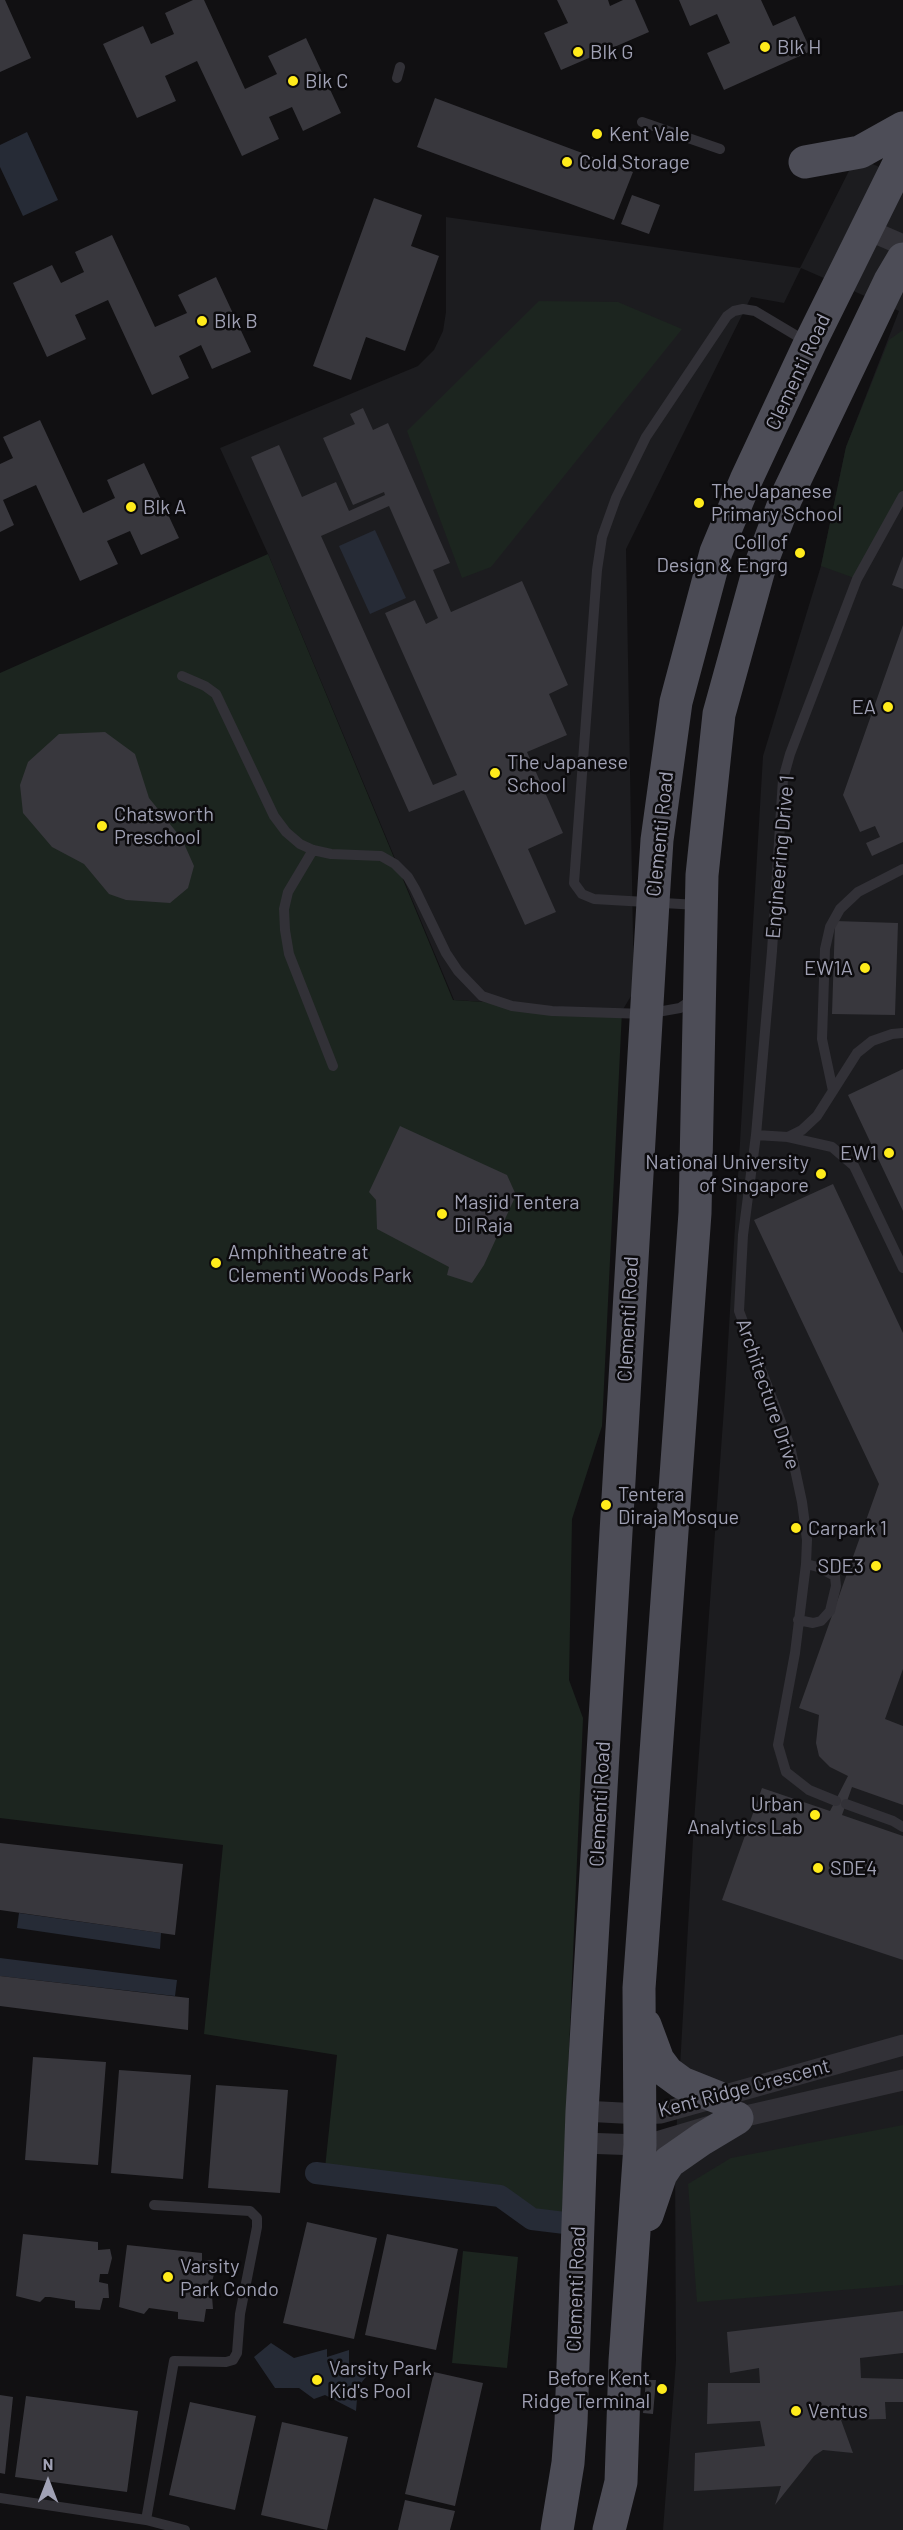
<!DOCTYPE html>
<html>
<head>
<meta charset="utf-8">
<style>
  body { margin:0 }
  #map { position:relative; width:903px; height:2530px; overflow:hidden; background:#111012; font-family:Barlow,sans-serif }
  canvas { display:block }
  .north { position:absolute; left:18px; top:2452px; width:60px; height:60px; -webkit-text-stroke:4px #0c0b0d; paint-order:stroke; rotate:0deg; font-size:16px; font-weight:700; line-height:24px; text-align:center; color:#a0a1b4 }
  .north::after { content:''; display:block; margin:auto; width:21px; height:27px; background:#a0a1b4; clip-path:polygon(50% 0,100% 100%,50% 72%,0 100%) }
</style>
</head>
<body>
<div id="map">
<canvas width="903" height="2530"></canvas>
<div class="north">N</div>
</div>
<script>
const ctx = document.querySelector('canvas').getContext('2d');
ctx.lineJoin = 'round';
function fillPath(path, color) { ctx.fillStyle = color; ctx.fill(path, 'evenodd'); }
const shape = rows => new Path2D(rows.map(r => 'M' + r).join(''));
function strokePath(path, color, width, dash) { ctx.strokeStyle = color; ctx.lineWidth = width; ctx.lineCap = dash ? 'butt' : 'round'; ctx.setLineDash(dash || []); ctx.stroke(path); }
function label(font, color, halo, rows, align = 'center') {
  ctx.font = font + ' Barlow,sans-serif'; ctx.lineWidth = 5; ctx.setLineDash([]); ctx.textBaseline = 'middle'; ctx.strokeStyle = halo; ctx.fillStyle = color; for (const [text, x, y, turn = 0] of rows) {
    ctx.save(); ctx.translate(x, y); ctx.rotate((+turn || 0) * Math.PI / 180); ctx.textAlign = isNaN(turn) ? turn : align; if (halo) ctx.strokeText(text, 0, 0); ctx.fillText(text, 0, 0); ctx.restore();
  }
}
const built = shape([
  [856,157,903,177,903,2530,663,2530,676,2361,675,2154,694,1822,725,1394,763,756,821,566,846,447,899,311,801,268,784,303,751,297,626,549,634,991,622,1011,454,1000,268,554,220,448,418,366,434,350,443,331,446,312,446,217,800,268]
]);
const green = shape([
  [539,301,618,302,682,329,491,567,462,578,407,431],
  [903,330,903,496,857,579,821,566,846,447,889,340],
  [268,554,453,1000,622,1011,602,1426,572,1519,569,1680,583,1718,562,2215,535,2211,506,2187,325,2168,337,2055,204,2034,223,1845,0,1818,0,673],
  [903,2125,903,2285,697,2302,688,2184,731,2158],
  [463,2251,518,2257,507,2368,452,2363]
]);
const water = shape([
  [27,132,58,200,23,216,0,167,0,145],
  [375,530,406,598,370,614,339,546],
  [19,1913,161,1933,160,1949,17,1928],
  [0,1958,177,1980,175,1996,0,1976],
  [271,2343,294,2358,327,2349,327,2357,349,2350,349,2366,368,2365,369,2373,358,2387,356,2411,325,2395,314,2399,299,2388,275,2388,254,2357]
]);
const canal = shape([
  [316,2173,500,2196,532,2219,565,2223]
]);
const building = shape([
  [0,0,5,0,31,58,0,72],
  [193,0,204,0,245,89,277,74,268,56,306,38,341,113,303,131,292,107,269,117,279,139,242,156,197,61,165,76,176,101,137,118,103,44,143,26,151,44,174,34,165,13],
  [557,0,608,0,610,6,623,0,635,0,649,32,561,70,544,33,568,23],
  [679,0,761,0,773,26,795,16,811,51,724,90,707,53,730,43,717,14,690,26],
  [435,98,633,172,614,220,417,147],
  [632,195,660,205,649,234,621,224],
  [374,198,422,215,411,246,439,256,405,351,366,337,351,380,313,366],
  [112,235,155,327,187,313,178,295,216,277,251,352,212,369,201,345,179,356,189,378,152,395,108,300,75,315,86,339,47,357,13,283,52,265,61,283,84,272,75,252],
  [363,408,373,430,388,423,450,563,433,570,451,612,522,581,568,685,549,694,567,735,527,752,563,833,528,849,556,912,525,925,464,790,409,812,251,457,279,445,302,497,336,482,349,511,385,495,384,492,353,505,323,438,355,424,350,414],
  [389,506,438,618,426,624,415,600,385,613,457,775,433,785,321,536],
  [40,420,83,513,115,498,107,480,144,463,179,538,141,555,130,531,107,541,118,564,80,581,36,485,3,500,14,525,0,532,0,464,13,458,3,437],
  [903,556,903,589,892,585],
  [903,625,903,842,872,856,866,843,880,837,875,826,860,832,843,795],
  [105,732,135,754,149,798,182,839,194,866,188,888,170,903,126,900,109,894,84,864,52,847,23,813,20,785,28,762,59,734],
  [835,921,898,923,895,1015,832,1014],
  [903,1069,903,1211,848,1095],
  [400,1126,507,1175,516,1195,484,1265,472,1283,447,1275,449,1267,377,1229,376,1200,369,1192],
  [833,1184,903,1333,903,1669,885,1719,903,1726,903,1805,852,1787,842,1815,903,1836,903,1960,722,1900,762,1788,830,1811,848,1776,830,1767,819,1756,816,1743,819,1715,799,1708,879,1484,754,1220],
  [0,1843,183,1864,175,1935,0,1910],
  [0,1976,189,1998,188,2030,0,2006],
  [33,2057,106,2062,98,2165,25,2160],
  [119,2070,191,2075,183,2179,111,2173],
  [216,2085,288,2090,280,2193,208,2188],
  [307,2222,377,2238,354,2339,283,2323],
  [23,2234,98,2242,98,2250,110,2249,112,2258,108,2274,100,2274,99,2282,108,2284,109,2298,103,2298,100,2310,75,2308,75,2301,50,2297,45,2297,40,2302,16,2296],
  [387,2234,458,2249,436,2350,365,2335],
  [127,2245,202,2253,202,2261,214,2260,215,2270,211,2286,203,2285,203,2293,212,2296,213,2309,206,2309,204,2322,178,2319,178,2312,149,2308,144,2314,119,2307],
  [903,2311,903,2353,860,2358,861,2378,903,2379,903,2402,885,2402,886,2419,841,2420,853,2453,823,2450,814,2456,775,2505,781,2486,694,2491,695,2453,765,2446,760,2421,707,2424,708,2383,760,2383,759,2368,730,2373,727,2332],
  [434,2372,483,2383,455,2506,405,2494],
  [646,2380,656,2380,653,2414,643,2413],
  [0,2395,13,2397,5,2474,0,2473],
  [26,2396,138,2411,127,2492,15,2477],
  [190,2402,256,2416,235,2510,169,2495],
  [282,2422,348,2437,327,2530,261,2515],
  [405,2500,455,2511,450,2530,398,2530]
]);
const lane = shape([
  [397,78,400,67],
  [642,122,720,149],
  [182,676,205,686,216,694,274,816,286,832,300,844,313,850,331,854,381,856,395,864,408,877,415,889,446,953,458,971,482,996,512,1006,552,1011,646,1014,680,1008,695,998],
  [313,850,288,892,284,909,285,930,289,954,333,1066],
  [698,905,594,899,582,894,574,883,597,570,602,537,616,498,646,437,727,316,734,311,743,309,755,311,807,342],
  [833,1091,822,1039,825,949,830,927,840,909,858,892,903,869],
  [756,1135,788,1137,802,1130,817,1116,857,1053,872,1041,892,1034,903,1033],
  [788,1137,832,1147,854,1166,903,1268],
  [798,1620,813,1623,821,1621,830,1611,836,1586,835,1576,818,1567,806,1564],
  [836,1801,809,1790,786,1772,778,1745,795,1653,806,1564,807,1540,802,1502,790,1446,739,1311,743,1235,756,1135,772,951,783,779,790,754,857,579,903,496],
  [846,1804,893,1821,903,1827],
  [0,2498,146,2520,185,2530],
  [146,2520,174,2361,226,2362,233,2360,237,2353,240,2314,257,2227,257,2218,250,2211,154,2205]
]);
const street = shape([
  [866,229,903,245],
  [582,2111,641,2114,661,2113,903,2045],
  [582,2143,640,2145,653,2143,737,2118,903,2080]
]);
const primary = shape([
  [805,162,860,152,903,128],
  [645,2025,658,2060,667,2072,682,2083,717,2097],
  [647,2215,661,2174,669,2162,702,2139,737,2118],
  [557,2530,568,2463,571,2422,582,2111,653,902,657,840,676,702,716,552,746,480,810,343,903,155],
  [609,2530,621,2482,625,2361,640,2145,639,1988,695,1213,702,875,719,714,759,569,786,498,890,281,903,259]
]);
const markers = [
  [765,47,6,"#ffeb1b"],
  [578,52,6,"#ffeb1b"],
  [293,81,6,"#ffeb1b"],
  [597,134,6,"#ffeb1b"],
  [567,162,6,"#ffeb1b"],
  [202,321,6,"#ffeb1b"],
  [699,503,6,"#ffeb1b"],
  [131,507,6,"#ffeb1b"],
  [800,553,6,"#ffeb1b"],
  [888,707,6,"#ffeb1b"],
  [495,773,6,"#ffeb1b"],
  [102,826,6,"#ffeb1b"],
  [865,968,6,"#ffeb1b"],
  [889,1153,6,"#ffeb1b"],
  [821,1174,6,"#ffeb1b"],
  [442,1214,6,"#ffeb1b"],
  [216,1263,6,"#ffeb1b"],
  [606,1505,6,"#ffeb1b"],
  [796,1528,6,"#ffeb1b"],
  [876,1566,6,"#ffeb1b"],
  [815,1815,6,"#ffeb1b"],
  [818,1868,6,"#ffeb1b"],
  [168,2277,6,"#ffeb1b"],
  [317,2380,6,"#ffeb1b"],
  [662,2389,6,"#ffeb1b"],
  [796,2411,6,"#ffeb1b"]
];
const poiNames = [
  ["Blk H",777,47],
  ["Blk G",590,52],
  ["Blk C",305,81],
  ["Kent Vale",609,134],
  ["Cold Storage",579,162],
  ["Blk B",214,321],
  ["The Japanese",711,491],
  ["Primary School",711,514],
  ["Blk A",143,507],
  ["Coll of",788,542,"right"],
  ["Design & Engrg",788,565,"right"],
  ["EA",876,707,"right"],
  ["The Japanese",507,762],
  ["School",507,785],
  ["Chatsworth",114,814],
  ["Preschool",114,837],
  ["EW1A",853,968,"right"],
  ["EW1",877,1153,"right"],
  ["National University",809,1162,"right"],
  ["of Singapore",809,1185,"right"],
  ["Masjid Tentera",454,1202],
  ["Di Raja",454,1225],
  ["Amphitheatre at",228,1252],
  ["Clementi Woods Park",228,1275],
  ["Tentera",618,1494],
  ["Diraja Mosque",618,1517],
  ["Carpark 1",808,1528],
  ["SDE3",864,1566,"right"],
  ["Urban",803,1804,"right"],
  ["Analytics Lab",803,1827,"right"],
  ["SDE4",830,1868],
  ["Varsity",180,2266],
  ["Park Condo",180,2289],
  ["Varsity Park",329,2368],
  ["Kid's Pool",329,2391],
  ["Before Kent",650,2378,"right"],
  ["Ridge Terminal",650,2401,"right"],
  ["Ventus",808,2411]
];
const streetNames = [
  ["Clementi Road",798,372,-65],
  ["Clementi Road",660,834,-84],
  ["Engineering Drive 1",780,857,-85],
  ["Clementi Road",628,1319,-87],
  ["Architecture Drive",768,1394,71],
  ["Clementi Road",600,1804,-87],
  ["Kent Ridge Crescent",744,2088,-15],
  ["Clementi Road",576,2289,-88]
];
fillPath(built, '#1c1c1f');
fillPath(green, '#1c251f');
fillPath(water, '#262b36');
strokePath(canal, '#262b36', 22);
fillPath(building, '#38373d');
strokePath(lane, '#323137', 10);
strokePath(street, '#323137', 21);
strokePath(primary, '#4d4d57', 33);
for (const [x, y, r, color] of markers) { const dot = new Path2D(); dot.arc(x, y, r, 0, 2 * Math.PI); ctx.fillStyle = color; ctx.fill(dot); strokePath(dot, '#0c0b0d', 2); }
label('20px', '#a0a1b4', '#0c0b0d', poiNames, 'left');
label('20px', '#a0a1b4', '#0c0b0d', streetNames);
</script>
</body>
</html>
